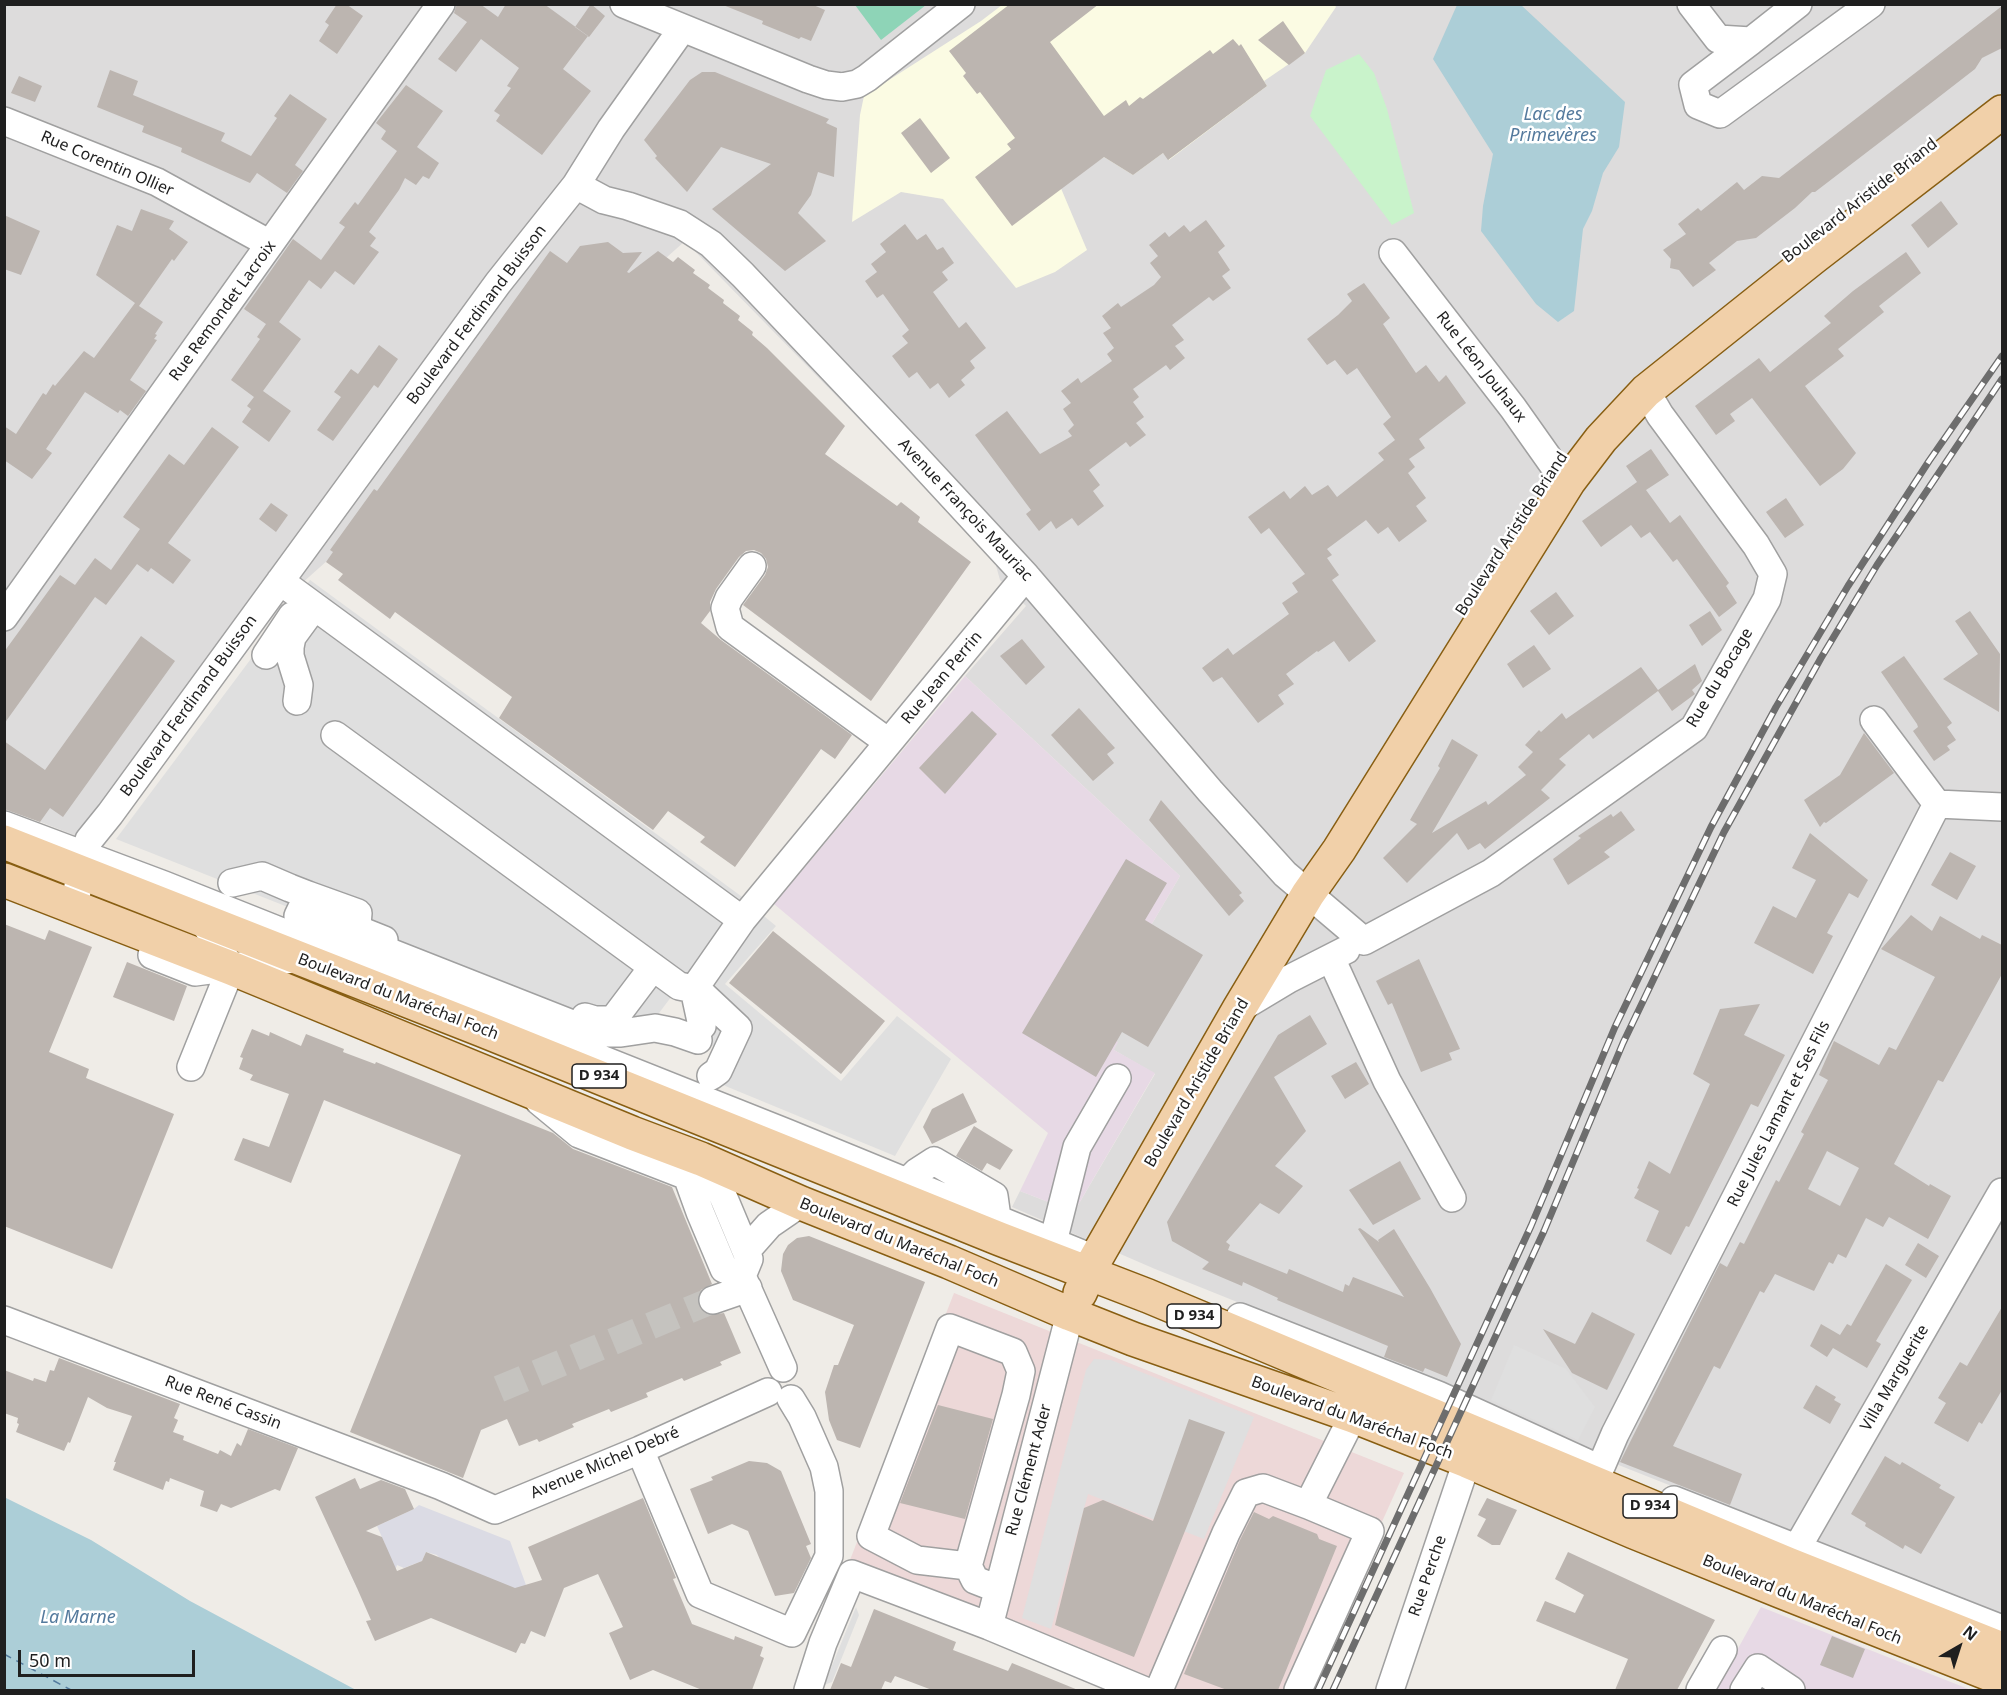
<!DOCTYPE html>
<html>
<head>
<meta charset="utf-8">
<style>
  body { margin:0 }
  #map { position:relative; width:2007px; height:1695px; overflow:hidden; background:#efece7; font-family:"Noto Sans",sans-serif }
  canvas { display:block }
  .frame { position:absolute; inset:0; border:6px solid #1f1f1f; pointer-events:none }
  .north { position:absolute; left:1929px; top:1617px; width:60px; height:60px; -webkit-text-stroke:4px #fff; paint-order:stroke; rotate:39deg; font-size:16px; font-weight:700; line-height:24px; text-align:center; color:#1f1f1f }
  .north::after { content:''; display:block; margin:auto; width:21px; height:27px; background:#1f1f1f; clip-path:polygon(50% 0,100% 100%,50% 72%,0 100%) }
  .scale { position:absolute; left:18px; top:1650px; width:177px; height:27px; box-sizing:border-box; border:3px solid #1f1f1f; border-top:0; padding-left:8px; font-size:18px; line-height:21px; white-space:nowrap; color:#1f1f1f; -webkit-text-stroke:4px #fff; paint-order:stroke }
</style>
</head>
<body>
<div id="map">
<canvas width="2007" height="1695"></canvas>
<div class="frame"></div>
<div class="north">N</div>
<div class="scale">50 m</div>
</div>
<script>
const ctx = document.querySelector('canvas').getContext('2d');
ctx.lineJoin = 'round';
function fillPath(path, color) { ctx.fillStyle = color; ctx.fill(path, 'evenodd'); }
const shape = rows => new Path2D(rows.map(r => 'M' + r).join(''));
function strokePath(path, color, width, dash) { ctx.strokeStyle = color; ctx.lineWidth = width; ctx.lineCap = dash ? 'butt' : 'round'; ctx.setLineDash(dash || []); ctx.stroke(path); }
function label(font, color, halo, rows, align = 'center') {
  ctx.font = font + ' "Noto Sans",sans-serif'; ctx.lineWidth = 5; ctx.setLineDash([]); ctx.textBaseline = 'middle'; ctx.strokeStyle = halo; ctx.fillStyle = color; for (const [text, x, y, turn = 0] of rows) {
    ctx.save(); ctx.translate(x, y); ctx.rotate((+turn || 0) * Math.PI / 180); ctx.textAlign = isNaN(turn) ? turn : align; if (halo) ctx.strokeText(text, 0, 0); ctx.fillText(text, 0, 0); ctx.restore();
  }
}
const residential = shape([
  [4,5,2002,5,2002,1617,1616,1464,1484,1401,1155,1269,1012,1207,1020,1191,1074,1212,1155,1074,1114,1050,1092,1026,1180,876,965,676,1026,606,1000,580,995,562,854,414,685,241,291,593,102,846,5,808]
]);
const commercial = shape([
  [954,1293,1404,1473,1306,1690,1169,1690,850,1560]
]);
const industrial = shape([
  [965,676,1180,876,1092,1026,1118,1042,1114,1050,1155,1073,1074,1212,1020,1191,1048,1133,774,904],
  [1761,1607,1971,1690,1715,1690]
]);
const education = shape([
  [1334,4,1336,7,1305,53,1264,81,1267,86,1169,160,1163,153,1133,175,1104,157,1060,186,1087,250,1055,272,1016,288,943,199,901,192,852,222,860,115,864,96,981,21,1002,5]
]);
const park = shape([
  [1359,54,1374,73,1387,109,1414,213,1392,225,1310,116,1326,70]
]);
const pitch = shape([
  [855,5,926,5,881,40]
]);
const parking = shape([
  [310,580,745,899,653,1021,596,1029,116,839],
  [759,912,776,926,725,984,841,1081,897,1016,951,1059,895,1156,723,1085,737,1059,727,1051,712,1046,705,997],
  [1514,1345,1566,1369,1595,1407,1578,1440,1491,1400],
  [1094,1359,1111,1360,1254,1417,1204,1539,1088,1494,1051,1629,1022,1618,1086,1370],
  [856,1607,859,1615,832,1682,824,1685]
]);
const plaza = shape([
  [419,1505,510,1541,526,1585,523,1592,440,1559,437,1555,426,1552,422,1561,404,1568,397,1565,394,1573,357,1588,345,1562,385,1544,377,1526,414,1509]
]);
const water = shape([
  [1457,5,1521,5,1625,102,1619,147,1603,173,1592,211,1583,229,1574,311,1558,322,1536,304,1481,231,1483,206,1493,154,1433,59],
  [4,1497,91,1540,190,1601,356,1690,5,1690]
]);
const ferry = shape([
  [4,1654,71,1690]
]);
const building = shape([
  [337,4,346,4,363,16,337,54,319,41,329,25,325,22],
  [457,4,480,4,498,17,506,4,544,4,588,36,563,69,591,91,542,155,496,121,500,115,494,111,511,88,507,86,519,68,481,39,456,72,438,59,467,22,454,13],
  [591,4,605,16,589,37,575,27],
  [811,4,825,10,811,41,801,37,799,39,762,24,763,21,723,5],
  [1010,4,1099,4,1050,42,1104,116,1126,100,1129,106,1140,97,1143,99,1210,50,1213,54,1233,39,1239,46,1241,44,1267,86,1168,160,1163,153,1133,175,1104,157,1012,226,975,177,1011,149,1007,144,1015,138,980,92,977,94,963,76,966,73,949,51],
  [2002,6,2002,48,1982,58,1975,69,1935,100,1815,192,1812,192,1795,208,1756,238,1737,241,1709,263,1716,270,1693,287,1679,270,1670,268,1671,259,1663,250,1686,234,1678,224,1698,208,1701,211,1737,182,1744,190,1762,176,1779,178],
  [1283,21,1305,53,1289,65,1258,40],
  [110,70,138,81,133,95,225,133,221,141,251,156,277,118,274,116,290,94,327,119,295,165,303,171,287,193,257,173,250,183,201,161,181,152,182,148,142,132,144,126,97,107],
  [702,72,715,72,829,119,826,123,837,128,834,177,818,172,811,195,798,213,826,241,785,271,712,209,771,164,721,147,687,192,655,158,657,156,644,140,690,80],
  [19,76,42,86,35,102,11,93],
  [406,85,443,111,417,147,439,163,429,179,423,176,416,185,405,178,399,190,369,232,376,238,370,246,379,252,354,285,335,271,321,289,309,280,279,322,301,339,263,391,291,411,269,442,242,422,251,409,247,406,254,397,231,380,260,339,257,337,266,324,244,309,293,239,321,260,345,227,339,223,355,202,358,205,397,151,381,139,386,131,376,123],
  [920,118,950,158,931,173,901,133],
  [1941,201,1958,224,1928,248,1911,225],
  [141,209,174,221,169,229,188,242,174,261,172,259,139,306,163,322,155,334,157,335,154,339,157,340,130,380,146,391,128,416,120,410,118,413,85,392,46,449,52,453,32,479,4,460,4,426,16,434,43,393,46,395,53,384,55,386,84,351,94,358,135,303,96,275,117,225,132,231],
  [4,215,40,231,21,275,4,269],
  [1206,220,1225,246,1218,252,1230,270,1222,276,1231,288,1213,301,1209,297,1172,325,1184,340,1175,346,1185,358,1170,370,1166,365,1133,389,1139,397,1133,402,1144,417,1136,423,1146,435,1130,447,1126,442,1089,470,1100,485,1093,491,1104,506,1078,526,1072,518,1056,529,1051,521,1039,531,1026,514,1031,510,975,435,1007,411,1040,454,1072,436,1068,431,1074,425,1063,409,1071,403,1061,391,1078,378,1081,383,1112,361,1107,354,1114,348,1103,333,1111,328,1102,316,1118,303,1121,307,1154,285,1161,277,1150,263,1158,256,1149,245,1165,232,1169,237,1184,225,1190,232],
  [905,224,917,240,926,234,937,250,943,247,954,263,942,272,948,280,933,292,959,328,966,322,986,348,970,361,975,368,961,380,965,385,949,398,938,383,930,389,917,372,909,378,892,356,908,343,902,336,909,330,883,294,877,298,865,281,877,272,871,264,886,252,880,244],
  [608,242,623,253,642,252,627,272,629,273,658,251,673,262,678,257,695,270,693,273,710,285,708,288,724,300,723,303,740,316,738,320,753,332,752,335,767,348,845,426,825,454,897,506,901,502,920,517,918,522,971,562,871,701,743,605,765,575,768,567,766,559,761,553,754,550,746,551,739,557,716,589,710,602,710,611,701,623,721,640,852,735,835,759,821,749,735,867,700,842,705,837,668,811,653,830,499,718,512,697,395,612,390,619,338,580,343,574,326,562,333,552,330,550,374,489,377,491,550,251,567,263,580,246],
  [1906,252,1921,273,1879,306,1884,312,1838,349,1844,356,1805,386,1856,453,1843,469,1820,486,1752,398,1730,414,1735,421,1716,435,1695,406,1759,358,1770,372,1831,323,1824,316,1853,291],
  [1364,283,1390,318,1383,324,1416,373,1426,365,1439,382,1446,375,1466,403,1419,439,1425,448,1409,459,1415,467,1408,473,1426,498,1416,506,1427,521,1399,542,1388,527,1378,534,1366,520,1327,549,1332,555,1327,558,1339,575,1332,580,1376,641,1349,662,1334,641,1318,652,1317,651,1286,674,1294,684,1278,695,1284,704,1258,723,1222,677,1213,682,1202,668,1228,648,1233,655,1289,614,1282,603,1298,592,1292,583,1305,574,1269,528,1261,534,1248,517,1284,491,1290,499,1305,486,1312,495,1328,485,1337,497,1384,460,1378,453,1395,440,1383,424,1391,417,1357,368,1347,375,1335,360,1327,365,1307,339,1338,315,1352,301,1347,294],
  [379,345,398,359,378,388,374,385,333,441,317,430,341,397,334,392,351,369,358,374],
  [212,427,239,447,168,543,191,560,173,584,151,568,148,572,137,564,106,605,95,597,4,724,4,652,60,575,75,585,95,558,111,570,140,529,123,517,169,454,184,465],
  [1651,449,1669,475,1646,490,1670,523,1680,515,1729,583,1726,586,1737,603,1719,617,1677,559,1673,562,1650,532,1641,538,1631,525,1601,547,1582,521,1637,482,1626,466],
  [1786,498,1804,525,1785,538,1766,512],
  [271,503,288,515,276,532,259,519],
  [1556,592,1574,616,1549,635,1530,611],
  [1710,611,1722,630,1702,646,1689,625],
  [1970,611,2000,654,1999,712,1943,679,1978,654,1955,621],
  [141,636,175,661,63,817,50,808,40,822,4,809,4,741,45,770],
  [1022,639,1045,667,1026,685,1000,656],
  [1534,645,1551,669,1523,688,1507,664],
  [1904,656,1952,723,1947,727,1956,740,1947,746,1950,750,1934,761,1913,731,1918,727,1917,724,1881,672],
  [1695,664,1702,681,1692,690,1695,694,1672,711,1658,691,1593,739,1589,734,1559,759,1566,765,1541,790,1550,798,1485,849,1480,843,1468,850,1457,833,1407,883,1383,858,1417,824,1410,820,1440,768,1438,766,1452,739,1478,755,1432,833,1486,801,1488,805,1526,775,1518,767,1533,752,1525,745,1539,730,1541,732,1562,713,1566,719,1641,667,1658,690],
  [1079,708,1115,748,1107,754,1114,763,1093,781,1051,735],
  [972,711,997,734,945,794,919,768],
  [1864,733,1894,773,1826,823,1824,822,1820,827,1804,800,1840,775],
  [1161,800,1242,893,1239,895,1244,901,1229,916,1149,820],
  [1621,811,1635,830,1604,852,1610,857,1568,885,1553,859,1581,838,1578,836,1611,814,1613,817],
  [1810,833,1868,880,1858,898,1849,893,1827,933,1833,936,1813,974,1754,943,1773,906,1796,918,1816,880,1792,868],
  [1950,852,1976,866,1957,900,1931,885],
  [1126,859,1167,883,1145,920,1203,955,1148,1047,1122,1032,1096,1077,1022,1033],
  [1911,915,1932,931,1940,916,1980,939,1982,935,2002,945,2002,974,1943,1082,1938,1080,1894,1164,1929,1186,1930,1184,1951,1196,1928,1239,1889,1217,1883,1227,1866,1218,1846,1258,1838,1254,1833,1264,1829,1262,1814,1291,1775,1274,1764,1293,1760,1291,1720,1369,1714,1366,1673,1446,1742,1474,1730,1505,1620,1462,1720,1263,1727,1267,1740,1242,1744,1244,1776,1180,1779,1182,1804,1134,1801,1132,1828,1080,1819,1075,1834,1041,1879,1065,1889,1047,1896,1050,1935,977,1881,949],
  [1827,1151,1859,1168,1840,1206,1808,1189],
  [4,924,45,940,49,930,92,947,49,1052,89,1069,86,1078,174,1114,112,1269,4,1226],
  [773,931,885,1021,841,1074,729,983],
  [1419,959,1460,1049,1449,1053,1452,1060,1421,1072,1392,1003,1388,1005,1376,981],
  [127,962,187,986,174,1021,113,997],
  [1760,1004,1744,1035,1785,1055,1758,1107,1751,1104,1689,1227,1686,1226,1671,1255,1646,1241,1659,1211,1634,1198,1639,1189,1637,1188,1649,1161,1670,1174,1710,1084,1693,1074,1720,1009],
  [1310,1015,1327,1044,1274,1077,1306,1131,1275,1166,1303,1186,1279,1214,1260,1203,1226,1242,1230,1245,1228,1250,1287,1274,1289,1269,1343,1292,1345,1284,1349,1286,1353,1277,1404,1297,1358,1229,1360,1228,1379,1242,1378,1240,1394,1229,1430,1288,1461,1344,1447,1377,1425,1368,1423,1372,1384,1357,1388,1346,1277,1300,1278,1298,1243,1282,1242,1286,1202,1269,1209,1262,1172,1241,1167,1222,1278,1035],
  [252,1029,269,1036,270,1032,301,1046,306,1034,344,1049,343,1052,375,1064,376,1062,553,1133,573,1149,672,1187,712,1284,701,1290,698,1298,698,1306,703,1312,709,1315,724,1313,741,1353,720,1362,722,1365,684,1381,682,1378,646,1393,648,1397,611,1412,609,1409,572,1424,574,1427,539,1442,537,1439,519,1446,507,1419,481,1430,463,1478,350,1432,461,1155,324,1100,291,1183,234,1160,243,1138,269,1147,289,1094,250,1080,253,1075,239,1069,243,1058,240,1057],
  [1356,1062,1369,1084,1345,1099,1331,1076],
  [963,1093,977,1122,932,1144,923,1127,932,1109],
  [974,1126,1013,1150,1000,1170,987,1163,982,1171,956,1156],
  [1400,1161,1421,1199,1373,1225,1349,1190],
  [809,1236,925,1282,860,1448,837,1440,829,1420,825,1392,834,1365,838,1365,854,1325,793,1300,781,1271,783,1254,788,1245,797,1238],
  [1918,1243,1939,1256,1926,1278,1905,1265],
  [1886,1264,1912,1280,1876,1341,1881,1344,1867,1368,1833,1348,1827,1357,1810,1346,1821,1324,1840,1335,1847,1324,1851,1326],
  [2002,1307,2002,1390,1982,1424,1979,1422,1968,1442,1934,1423,1946,1403,1938,1398,1960,1362,1967,1366],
  [1592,1312,1635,1334,1607,1390,1572,1373,1543,1329,1575,1344],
  [59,1358,180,1404,174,1418,178,1420,173,1432,184,1436,183,1440,218,1454,220,1450,231,1456,237,1443,241,1446,248,1429,298,1448,280,1491,275,1489,231,1508,221,1504,217,1512,200,1506,204,1491,170,1478,169,1482,166,1481,163,1490,113,1470,116,1462,114,1462,132,1416,107,1408,88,1397,70,1443,68,1442,64,1451,16,1432,19,1424,17,1423,18,1418,4,1413,4,1370,33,1381,34,1378,46,1382,50,1370,54,1371],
  [1816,1385,1836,1397,1834,1400,1841,1404,1830,1424,1803,1408],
  [938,1405,993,1419,965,1519,900,1503],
  [1189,1419,1225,1432,1134,1657,1055,1625,1084,1508,1103,1500,1153,1521],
  [1885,1456,1900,1465,1902,1462,1941,1485,1939,1488,1955,1497,1921,1554,1905,1545,1903,1549,1865,1526,1866,1523,1851,1514],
  [749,1461,767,1463,781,1471,811,1544,806,1546,811,1558,794,1593,775,1596,748,1531,732,1524,708,1534,690,1489,713,1480,711,1477],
  [355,1478,360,1489,381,1480,405,1489,414,1509,366,1531,382,1537,397,1571,422,1561,426,1552,515,1588,542,1580,528,1547,643,1498,676,1578,673,1579,692,1624,734,1640,735,1636,763,1647,760,1656,764,1658,752,1690,702,1690,653,1670,630,1680,609,1633,623,1627,598,1574,564,1588,545,1637,531,1631,525,1644,521,1643,516,1653,431,1618,375,1641,366,1621,371,1620,357,1588,315,1497],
  [1487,1498,1517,1510,1500,1545,1492,1545,1477,1536,1486,1519,1478,1515],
  [1254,1512,1269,1519,1273,1516,1317,1534,1319,1539,1337,1546,1278,1690,1227,1690,1184,1674,1240,1540],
  [1568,1552,1715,1620,1677,1690,1615,1690,1628,1659,1536,1621,1545,1601,1575,1613,1584,1595,1555,1579],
  [874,1609,956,1642,953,1650,1008,1671,1012,1663,1078,1690,932,1690,895,1676,891,1683,885,1681,881,1690,830,1690,841,1663,851,1667],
  [1832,1636,1865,1649,1853,1678,1820,1665]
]);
const minorTunnel = shape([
  [499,1389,713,1300]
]);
const minor = shape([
  [624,4,808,79,826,85,842,87,857,84,867,78,961,4],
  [1691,4,1718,39,1751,41,1798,4],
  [1751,41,1693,85,1698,105,1720,114,1871,4],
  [4,121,157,182,270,244],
  [576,185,604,200,628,206,680,224,711,244,743,275,914,455,1026,576,1210,791,1285,874,1364,941,1491,873,1694,728,1767,599,1773,574,1756,545,1660,415,1646,391],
  [1393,253,1513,408,1554,466,1569,481],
  [752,566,729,598,725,608,730,627,888,742],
  [280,581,742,920],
  [4,617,441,4],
  [266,655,292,616],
  [297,701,299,685,290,656,290,647,292,637,314,607],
  [1874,720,1937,804],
  [335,735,679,986,694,989,705,997,738,1028,718,1071,711,1076],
  [4,825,164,885,787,1133,1082,1254],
  [232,883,262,876,290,888,308,895,298,916,595,1033,621,1033,655,1028,675,1032,698,1040],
  [308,895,358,913,357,925,364,932,384,940],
  [74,907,84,855,89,840,110,814,498,283,576,185,611,129,682,29],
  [152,955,195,972,300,958],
  [1331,958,1387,1081,1452,1198],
  [1239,1009,1289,979,1346,950],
  [585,1017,595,1020,613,1020,653,967],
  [696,1032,702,1026,694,989,742,920,1026,576],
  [191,1067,231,968,203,920],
  [539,1101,579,1134,687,1176],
  [698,1162,701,1159,715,1177,746,1251,749,1259,742,1276],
  [687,1176,700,1212,724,1269,742,1276,783,1368],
  [897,1192,917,1172,934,1161,994,1196,999,1232],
  [746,1251,769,1225,801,1203],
  [1051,1258,1053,1242,1077,1147,1117,1078],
  [713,1300,748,1288],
  [1240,1317,1438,1395,1600,1469],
  [4,1320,441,1486,495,1510,640,1450,768,1392],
  [640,1450,700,1594,792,1633,829,1556,829,1491,824,1467,802,1417,791,1399],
  [1594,1483,1615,1434,1937,804,2002,807],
  [1674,1500,2002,1629],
  [1789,1562,2002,1192],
  [968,1566,917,1560,871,1536,950,1328,1013,1352,1021,1371,1016,1395,968,1566,975,1580,998,1589],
  [989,1626,1070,1314],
  [808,1690,823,1643,852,1574,989,1626,1143,1690],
  [1159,1690,1226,1533,1246,1493,1263,1488,1308,1505],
  [1298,1690,1370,1531,1308,1505,1353,1416],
  [1390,1690,1467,1461],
  [1700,1690,1723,1650],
  [1744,1690,1758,1668,1791,1690]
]);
const major = shape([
  [4,842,482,1030,1000,1239,1148,1296,1788,1564,2002,1649],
  [4,880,231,968,632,1133,701,1159,801,1203,949,1262,1070,1314,1133,1339,1353,1416,1467,1461,1634,1532,1780,1591,2002,1679],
  [1080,1293,1095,1260,1239,1009,1308,894,1339,850,1569,481,1601,439,1646,391,1814,257,2002,112]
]);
const rail = shape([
  [1318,1690,1531,1226,1615,1027,1711,827,1776,707,1848,586,1929,461,2002,356],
  [1333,1690,1544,1231,1623,1043,1724,832,1821,658,1877,565,2002,379]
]);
const shields = [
  [599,1076,54],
  [1194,1316,54],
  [1650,1506,54]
];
const shieldNames = [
  ["D 934",599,1076],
  ["D 934",1194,1316],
  ["D 934",1650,1506]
];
const streetNames = [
  ["Rue Corentin Ollier",107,164,23],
  ["Boulevard Aristide Briand",1860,201,-38],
  ["Rue Remondet Lacroix",223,311,-54],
  ["Boulevard Ferdinand Buisson",477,315,-53],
  ["Rue Léon Jouhaux",1481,367,52],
  ["Avenue François Mauriac",965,510,47],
  ["Boulevard Aristide Briand",1512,534,-57],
  ["Rue Jean Perrin",942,678,-50],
  ["Rue du Bocage",1720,678,-59],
  ["Boulevard Ferdinand Buisson",189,706,-54],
  ["Boulevard du Maréchal Foch",398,997,21],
  ["Boulevard Aristide Briand",1197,1083,-60],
  ["Rue Jules Lamant et Ses Fils",1779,1114,-63],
  ["Boulevard du Maréchal Foch",899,1243,22],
  ["Villa Marguerite",1895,1378,-60],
  ["Rue René Cassin",223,1403,21],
  ["Boulevard du Maréchal Foch",1352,1418,20],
  ["Avenue Michel Debré",605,1463,-23],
  ["Rue Clément Ader",1029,1470,-75],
  ["Rue Perche",1428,1576,-71],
  ["Boulevard du Maréchal Foch",1802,1600,22]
];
const waterNames = [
  ["Lac des",1553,115],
  ["Primevères",1553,136],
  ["La Marne",78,1618]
];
fillPath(residential, '#dddcdc');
fillPath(commercial, '#edd8d8');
fillPath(industrial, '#e7d9e5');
fillPath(education, '#fbfbe3');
fillPath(park, '#c9f3cb');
fillPath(pitch, '#8ed4b7');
fillPath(parking, '#dfdfdf');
fillPath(plaza, '#dbdbe4');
fillPath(water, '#acced7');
strokePath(ferry, '#547a9d', 1.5, [8, 6]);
fillPath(building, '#bcb5b0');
strokePath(minorTunnel, '#c5c3bf', 27, [27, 14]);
strokePath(minor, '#a0a0a0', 30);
strokePath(major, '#885e12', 36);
strokePath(minor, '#fff', 27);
strokePath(major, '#f1d0a9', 33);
strokePath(rail, '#6d6d6d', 7);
strokePath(rail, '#fff', 4.5, [14]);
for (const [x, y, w] of shields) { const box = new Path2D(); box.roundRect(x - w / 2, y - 12, w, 24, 4.5); ctx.fillStyle = '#fff'; ctx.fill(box); strokePath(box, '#1f1f1f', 1.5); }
label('bold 15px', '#1f1f1f', null, shieldNames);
label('16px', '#1f1f1f', '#fff', streetNames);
label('italic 18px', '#547a9d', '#fff', waterNames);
</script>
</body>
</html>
